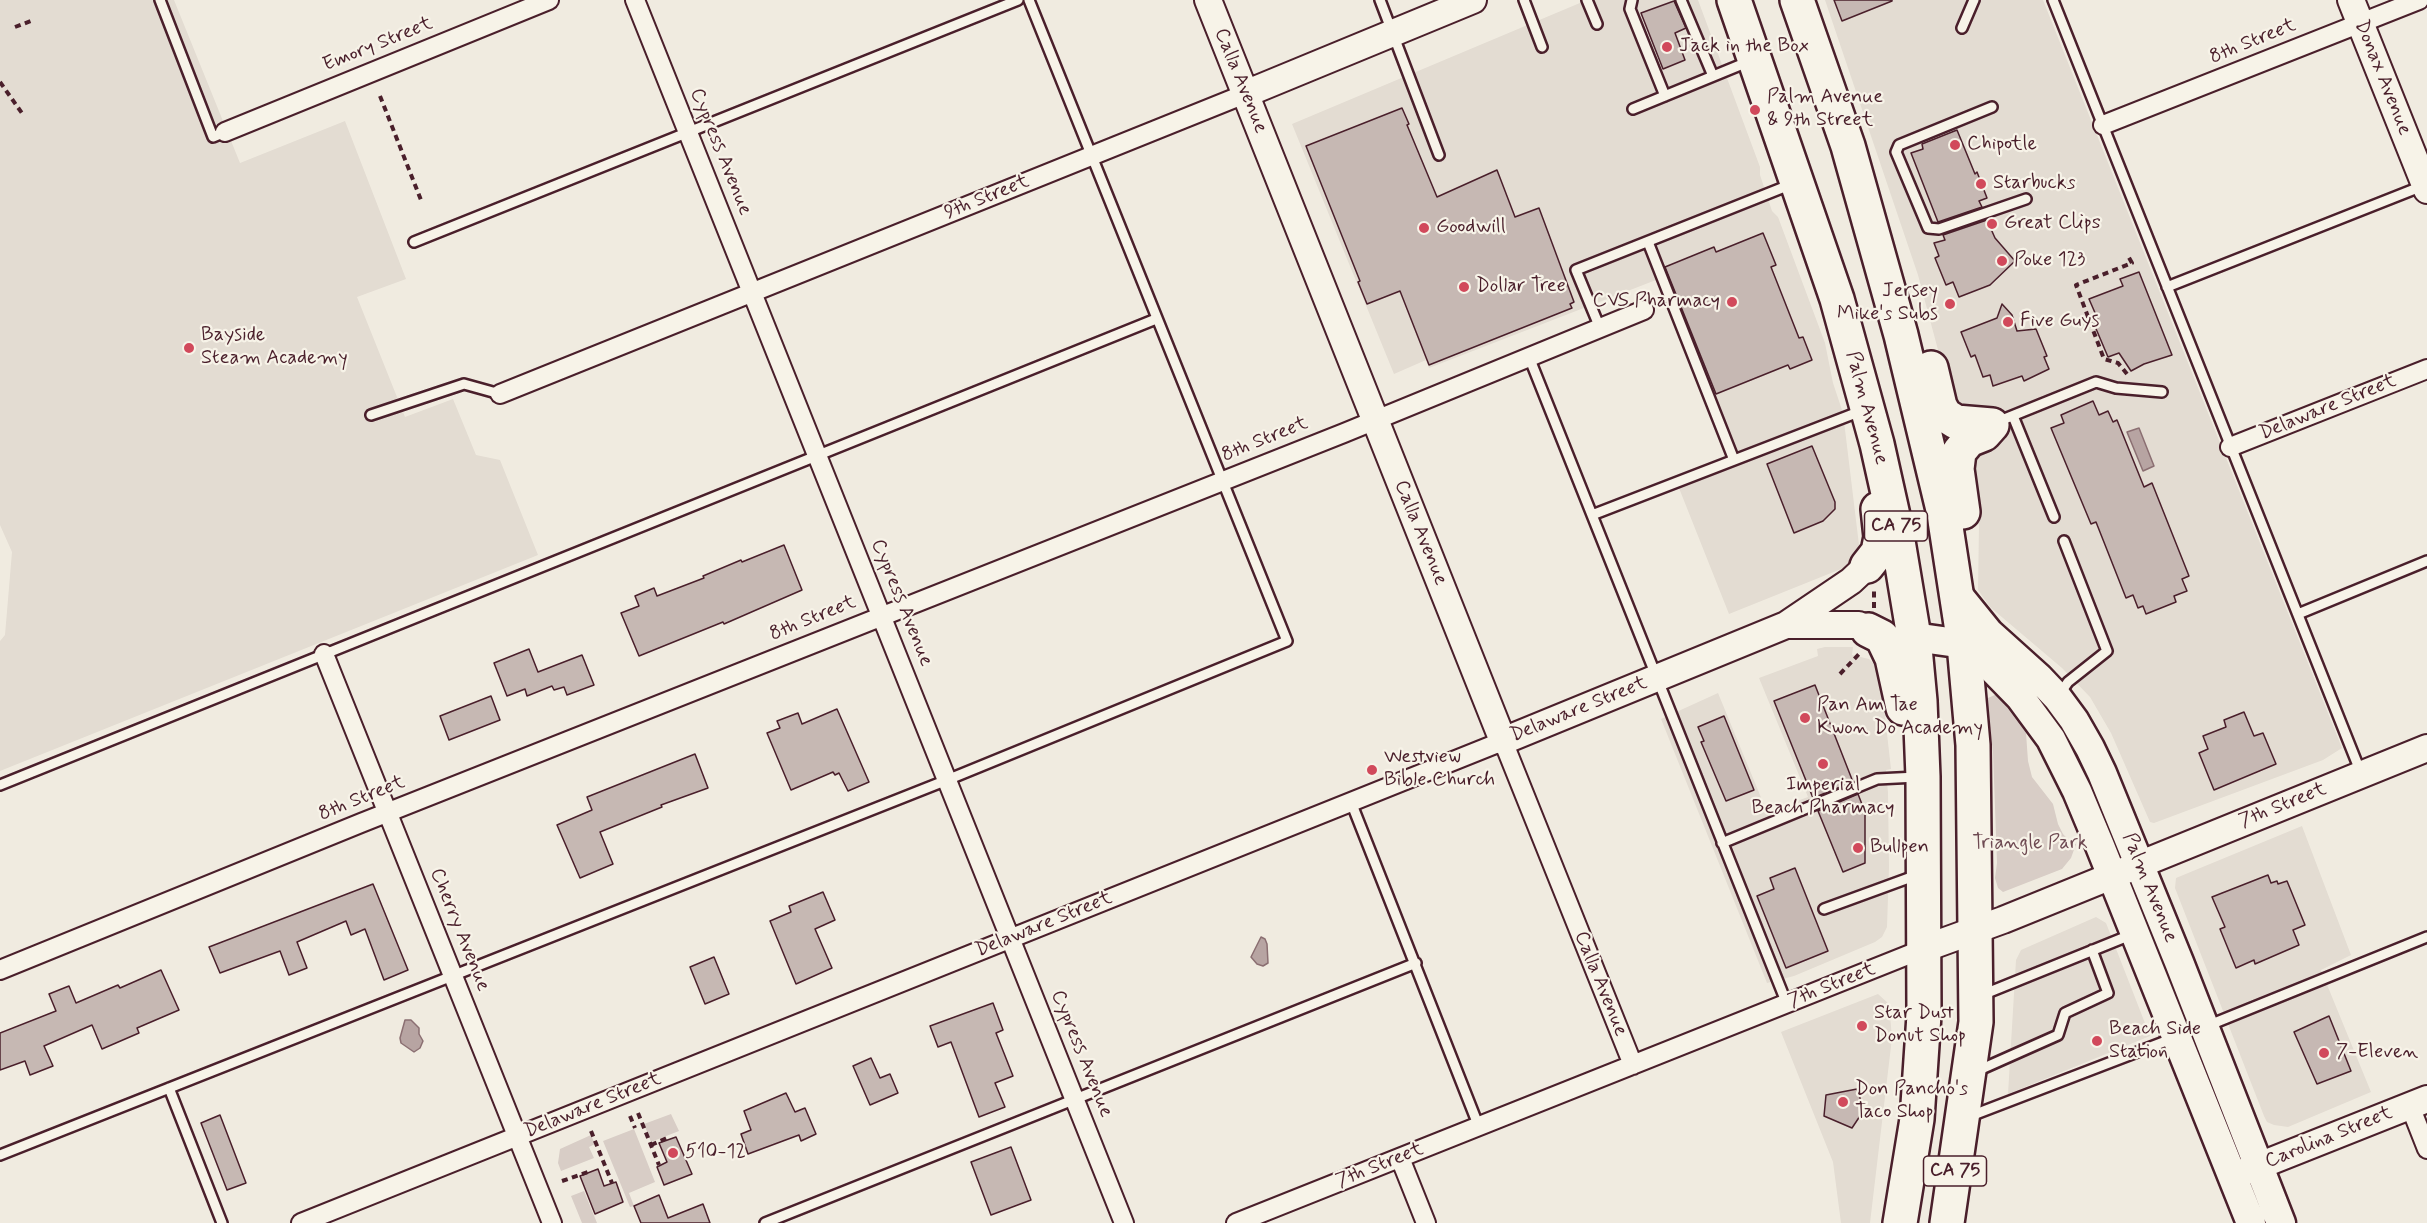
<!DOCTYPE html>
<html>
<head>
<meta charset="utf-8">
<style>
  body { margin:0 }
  canvas { display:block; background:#f0ebe0 }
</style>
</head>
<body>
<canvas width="2427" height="1223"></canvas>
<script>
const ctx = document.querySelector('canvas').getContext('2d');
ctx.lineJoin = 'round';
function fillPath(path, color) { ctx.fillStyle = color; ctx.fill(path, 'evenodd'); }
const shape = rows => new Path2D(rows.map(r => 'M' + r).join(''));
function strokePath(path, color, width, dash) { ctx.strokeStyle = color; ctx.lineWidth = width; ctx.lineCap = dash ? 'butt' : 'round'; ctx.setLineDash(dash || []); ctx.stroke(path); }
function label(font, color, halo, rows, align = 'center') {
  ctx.font = font + ' Mynerve,sans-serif'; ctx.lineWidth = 4.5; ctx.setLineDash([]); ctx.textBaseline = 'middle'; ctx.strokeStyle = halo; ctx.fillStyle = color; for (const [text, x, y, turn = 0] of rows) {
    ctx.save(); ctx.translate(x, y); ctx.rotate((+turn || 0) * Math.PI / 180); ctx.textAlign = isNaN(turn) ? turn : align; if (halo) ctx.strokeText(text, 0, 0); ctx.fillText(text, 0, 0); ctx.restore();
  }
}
const built = shape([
  [0,0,174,0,240,163,345,121,406,279,357,297,405,417,453,399,476,455,500,460,538,555,0,771,0,641,5,635,12,552,0,525],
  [1587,0,1698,0,1760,167,1760,175,1772,211,1778,217,1825,343,1833,383,1843,413,1859,545,1846,567,1729,614,1675,478,1726,457,1656,280,1429,368,1426,360,1394,374,1292,124],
  [1825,0,2043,0,2342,748,2323,760,2154,823,2150,822,2111,733,2090,697,2062,668,1990,607,1978,590,1979,525,1973,481,1918,275],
  [1825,647,1853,647,1852,655,1869,659,1875,665,1881,681,1891,769,1886,770,1888,793,1889,867,1887,927,1882,937,1875,942,1794,976,1767,983,1661,719,1718,693,1767,812,1808,797,1759,678,1818,656,1817,649],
  [2302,826,2351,955,2321,970,2371,1092,2288,1127,2274,1125,2267,1122,2264,1116,2175,888,2176,878],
  [2096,917,2106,923,2150,1036,2008,1094,2016,960,2021,950],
  [1878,994,1889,1004,1892,1038,1870,1223,1841,1223,1833,1162,1781,1032]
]);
const green = shape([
  [1997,694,2026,733,2028,761,2032,777,2053,804,2058,824,2063,834,2071,843,2076,844,2071,858,2062,869,2003,892,1998,888,1995,878,1997,863,1993,752,1987,703,1988,698],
  [671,1114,679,1131,651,1142,644,1124],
  [634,1129,655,1182,629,1193,634,1206,630,1207,603,1141],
  [591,1135,595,1144,589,1147,594,1158,561,1171,558,1163,560,1149],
  [584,1191,597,1223,582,1223,571,1196]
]);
const water = shape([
  [2139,428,2154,466,2143,471,2127,432,2139,428],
  [1261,937,1265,939,1267,944,1268,963,1263,966,1257,964,1251,957,1261,937],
  [405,1020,411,1020,419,1028,419,1034,423,1041,420,1048,414,1052,401,1043,400,1038,405,1020]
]);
const building = shape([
  [1834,0,1892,0,1892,1,1842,21,1834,0],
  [1674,1,1686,28,1675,33,1685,60,1663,69,1641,13,1674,1],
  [1402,108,1409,124,1407,125,1437,197,1497,170,1515,217,1539,208,1574,302,1570,304,1572,308,1429,365,1400,291,1367,304,1358,282,1360,281,1306,146,1402,108],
  [1957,130,1975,174,1977,172,1987,198,1979,201,1982,207,1938,222,1911,153,1923,149,1922,144,1957,130],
  [1987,220,1995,238,2015,261,1990,285,1959,297,1953,282,1946,285,1935,258,1939,256,1934,243,1945,240,1943,235,1987,220],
  [1763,233,1776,265,1771,267,1799,338,1803,337,1812,360,1790,369,1788,365,1716,394,1665,267,1714,247,1716,252,1763,233],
  [2139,272,2172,355,2144,364,2131,371,2119,353,2108,357,2094,324,2099,322,2089,299,2123,286,2120,279,2139,272],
  [2002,304,2012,315,2017,331,2036,329,2047,356,2044,357,2049,369,2024,381,2022,376,1993,386,1990,375,1983,377,1975,355,1971,357,1961,332,1997,318,2002,304],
  [2093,401,2099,415,2108,411,2113,422,2117,420,2144,487,2152,483,2189,576,2182,579,2187,591,2174,596,2176,602,2146,614,2143,606,2138,608,2133,595,2126,598,2096,522,2091,524,2051,428,2064,423,2061,415,2093,401],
  [1812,446,1835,502,1835,509,1823,521,1794,533,1767,464,1812,446],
  [784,545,802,590,724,624,723,622,639,656,621,613,639,606,635,596,654,588,657,596,704,578,703,576,741,560,742,562,784,545],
  [529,649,538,672,582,655,594,685,567,695,564,687,554,690,552,686,527,696,525,689,507,696,494,663,529,649],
  [1815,685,1853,782,1813,798,1774,701,1815,685],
  [491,696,500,720,449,740,440,716,491,696],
  [837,709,869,782,848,791,839,773,835,775,833,772,791,790,767,733,780,728,777,721,798,713,802,724,837,709],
  [2244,712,2254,736,2263,733,2276,764,2214,790,2199,753,2208,749,2203,736,2226,727,2224,720,2244,712],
  [1724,716,1754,790,1726,801,1701,742,1704,741,1698,727,1724,716],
  [695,754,708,788,661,805,662,807,600,832,613,864,580,878,557,825,592,810,587,797,695,754],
  [1858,794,1865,812,1865,863,1843,872,1818,811,1858,794],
  [1795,868,1828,951,1786,968,1757,896,1774,889,1770,878,1795,868],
  [2268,875,2271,883,2277,881,2278,884,2287,881,2305,925,2293,930,2299,945,2255,964,2254,960,2236,968,2220,929,2225,927,2212,897,2268,875],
  [373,884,408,970,384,980,365,929,351,935,346,921,297,942,307,968,289,975,280,951,220,973,209,947,373,884],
  [823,892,835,920,815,929,832,968,796,984,770,921,791,912,789,906,823,892],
  [714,957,729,994,705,1004,690,967,714,957],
  [161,970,179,1010,137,1028,139,1033,102,1049,92,1025,44,1046,53,1066,30,1075,25,1061,0,1070,0,1033,56,1011,49,994,69,986,76,1003,118,985,120,988,161,970],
  [993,1003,1003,1030,996,1033,1013,1076,995,1083,1005,1107,979,1117,951,1042,938,1047,930,1026,993,1003],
  [2329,1016,2351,1071,2317,1084,2294,1032,2329,1016],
  [871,1058,880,1078,890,1074,898,1093,870,1105,853,1066,871,1058],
  [1857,1089,1864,1110,1852,1128,1824,1116,1826,1095,1857,1089],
  [786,1093,795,1112,805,1108,816,1134,801,1141,799,1135,748,1154,741,1134,751,1130,744,1111,786,1093],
  [220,1115,246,1183,227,1190,201,1123,220,1115],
  [676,1137,692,1174,664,1185,657,1167,667,1162,659,1143,676,1137],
  [1011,1147,1031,1200,991,1215,971,1162,1011,1147],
  [598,1169,604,1186,616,1182,623,1202,595,1214,580,1176,598,1169],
  [659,1195,668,1218,703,1204,710,1223,641,1223,634,1206,659,1195]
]);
const path = shape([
  [15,27,31,21],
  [0,82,24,116],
  [380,96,421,200],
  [2127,374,2118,363,2104,359,2076,285,2132,263,2128,256],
  [1874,608,1874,588],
  [1840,674,1860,653],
  [638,1113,659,1165],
  [630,1116,635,1128],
  [591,1131,612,1183],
  [651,1145,667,1138,667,1140],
  [562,1181,588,1172]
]);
const lane = shape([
  [160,0,213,137,225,132],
  [1380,0,1439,155],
  [1524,0,1542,47],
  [1587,0,1597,24],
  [1632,0,1630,9,1665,96],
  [1681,0,1713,76],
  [2053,0,2361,773],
  [1962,28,1974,0],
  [1992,107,1899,145,1896,152,1928,228,1939,229,2026,199],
  [1633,109,1750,61],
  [414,242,1018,0],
  [1648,242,1734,460],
  [2167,287,2425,185],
  [1600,328,1576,270,1792,184],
  [1529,357,1787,1004],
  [371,415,464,384,500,394],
  [2013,416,2054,517],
  [1997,422,2096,382,2116,388,2162,392],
  [1592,515,1861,411],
  [2298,614,2427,561],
  [2059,695,2068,682,2107,651,2064,541],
  [0,785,1156,319],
  [1351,802,1479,1127],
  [1722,843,1877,779,1917,777],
  [1824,909,1917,875],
  [1982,995,2133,934],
  [2207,1026,2427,937],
  [1977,1071,2058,1035,2065,1013,2108,993,2092,950],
  [169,1088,222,1223],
  [1968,1117,2174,1038],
  [0,1155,947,780,1287,641,1029,0],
  [765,1223,1416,963]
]);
const street = shape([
  [635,0,1124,1223],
  [2103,125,2419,0],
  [225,132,549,0],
  [500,394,1245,94],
  [2230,447,2427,369],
  [324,654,552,1223],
  [0,970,361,823,1344,433,1644,310],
  [2410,1106,2427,1149],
  [1400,1158,1426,1223],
  [301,1223,1503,741,1633,1065],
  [1236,1223,1923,949]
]);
const secondary = shape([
  [1208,0,1503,741,1786,625,1851,581,1867,566],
  [2351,0,2427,190],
  [1245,94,1473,0],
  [1786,625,1859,625,1868,630],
  [1923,949,2003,920,2427,748],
  [2241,1173,2427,1099]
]);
const primary = shape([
  [1955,591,1989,633,2039,678,2057,697,2074,720,2090,748,2102,773,2179,962,2281,1223],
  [1914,637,1964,644,1981,657,2020,697,2051,739,2077,791,2100,846,2251,1223]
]);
const highway = shape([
  [1734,0,1837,299,1877,444,1896,529,1914,637,1920,701,1923,777,1924,1015,1917,1119,1900,1223],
  [1797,0,1848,146,1901,335,1944,514,1964,644,1973,745,1976,1022,1947,1223],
  [1931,368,1940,406,1945,415,1956,422,1992,425],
  [1963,512,1957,469,1959,452,1969,440,1984,434,1992,425],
  [1867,566,1878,552,1881,537,1878,509],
  [1868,630,1882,637,1892,658,1903,708]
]);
const markers = [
  [1667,47,6,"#d1495b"],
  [1755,110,6,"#d1495b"],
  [1955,145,6,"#d1495b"],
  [1981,184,6,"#d1495b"],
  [1992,224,6,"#d1495b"],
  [1424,228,6,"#d1495b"],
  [2002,261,6,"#d1495b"],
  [1464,287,6,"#d1495b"],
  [1732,302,6,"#d1495b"],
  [1950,304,6,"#d1495b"],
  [2008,322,6,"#d1495b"],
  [189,348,6,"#d1495b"],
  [1805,718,6,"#d1495b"],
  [1823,764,6,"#d1495b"],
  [1372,770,6,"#d1495b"],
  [1858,848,6,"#d1495b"],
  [1862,1026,6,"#d1495b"],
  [2097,1041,6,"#d1495b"],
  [2324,1053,6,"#d1495b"],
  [1843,1102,6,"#d1495b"],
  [673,1153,6,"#d1495b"]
];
const shields = [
  [1896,526,63],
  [1955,1171,63]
];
const shieldNames = [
  ["CA 75",1896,526],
  ["CA 75",1955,1171]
];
const streetNames = [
  ["8th Street",2253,42,-22],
  ["Emory Street",378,45,-22],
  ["Donax Avenue",2382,78,68],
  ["Calla Avenue",1240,81,68],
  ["Cypress Avenue",720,152,68],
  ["9th Street",987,198,-22],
  ["Palm Avenue",1866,408,75],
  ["Delaware Street",2328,408,-22],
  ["8th Street",1265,440,-22],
  ["Calla Avenue",1420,533,68],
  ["Cypress Avenue",901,603,68],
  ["8th Street",813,619,-22],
  ["Delaware Street",1579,710,-22],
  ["8th Street",362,799,-22],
  ["7th Street",2283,806,-22],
  ["Palm Avenue",2149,888,68],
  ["Delaware Street",1044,925,-22],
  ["Cherry Avenue",459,930,68],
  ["Calla Avenue",1600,984,68],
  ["7th Street",1832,986,-22],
  ["Cypress Avenue",1081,1054,68],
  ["Delaware Street",593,1106,-22],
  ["Carolina Street",2329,1138,-22],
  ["7th Street",1380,1166,-22]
];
const poiNames = [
  ["Jack in the Box",1679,47],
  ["Palm Avenue",1767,98],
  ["& 9th Street",1767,121],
  ["Chipotle",1967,145],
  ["Starbucks",1993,184],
  ["Great Clips",2004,224],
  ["Goodwill",1436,228],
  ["Poke 123",2014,261],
  ["Dollar Tree",1476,287],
  ["Jersey",1938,292,"right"],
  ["Mike's Subs",1938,315,"right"],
  ["CVS Pharmacy",1720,302,"right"],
  ["Five Guys",2020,322],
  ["Bayside",201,336],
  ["Steam Academy",201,359],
  ["Pan Am Tae",1817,706],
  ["Kwon Do Academy",1817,729],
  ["Westview",1384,758],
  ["Bible Church",1384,781],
  ["Imperial",1823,786,"center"],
  ["Beach Pharmacy",1823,809,"center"],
  ["Bullpen",1870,848],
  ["Star Dust",1874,1014],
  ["Donut Shop",1874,1037],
  ["Beach Side",2109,1030],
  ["Station",2109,1053],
  ["7-Eleven",2336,1053],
  ["Don Pancho's",1855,1090],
  ["Taco Shop",1855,1113],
  ["510-12",685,1153]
];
const parkNames = [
  ["Triangle Park",2030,844]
];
fillPath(built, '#e3dcd2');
fillPath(green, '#d8cdc6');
fillPath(water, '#b7a4a2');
strokePath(water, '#8b6f72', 1.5);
fillPath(building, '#c6b8b3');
strokePath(building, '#4a1f2b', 1.5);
strokePath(lane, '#4a1f2b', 14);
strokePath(street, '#4a1f2b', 22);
strokePath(secondary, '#4a1f2b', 30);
strokePath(primary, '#4a1f2b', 33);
strokePath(highway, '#4a1f2b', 38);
strokePath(path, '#4a1f2b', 4, [6, 4.5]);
strokePath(lane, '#f7f3e8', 9);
strokePath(street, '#f7f3e8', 18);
strokePath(secondary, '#f7f3e8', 26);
strokePath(primary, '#f7f3e8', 28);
strokePath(highway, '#f7f3e8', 33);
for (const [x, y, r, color] of markers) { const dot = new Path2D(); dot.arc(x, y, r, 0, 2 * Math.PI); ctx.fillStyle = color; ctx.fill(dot); strokePath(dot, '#f7f3e8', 2); }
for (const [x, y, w] of shields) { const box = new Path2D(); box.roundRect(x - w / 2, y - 15, w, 30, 4.5); ctx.fillStyle = '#f7f3e8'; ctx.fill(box); strokePath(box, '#4a1f2b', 1.5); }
label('bold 18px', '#4a1f2b', null, shieldNames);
label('20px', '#4a1f2b', '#f7f3e8', streetNames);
label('20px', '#4a1f2b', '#f7f3e8', poiNames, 'left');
label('20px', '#6e4a52', '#f7f3e8', parkNames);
</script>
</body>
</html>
